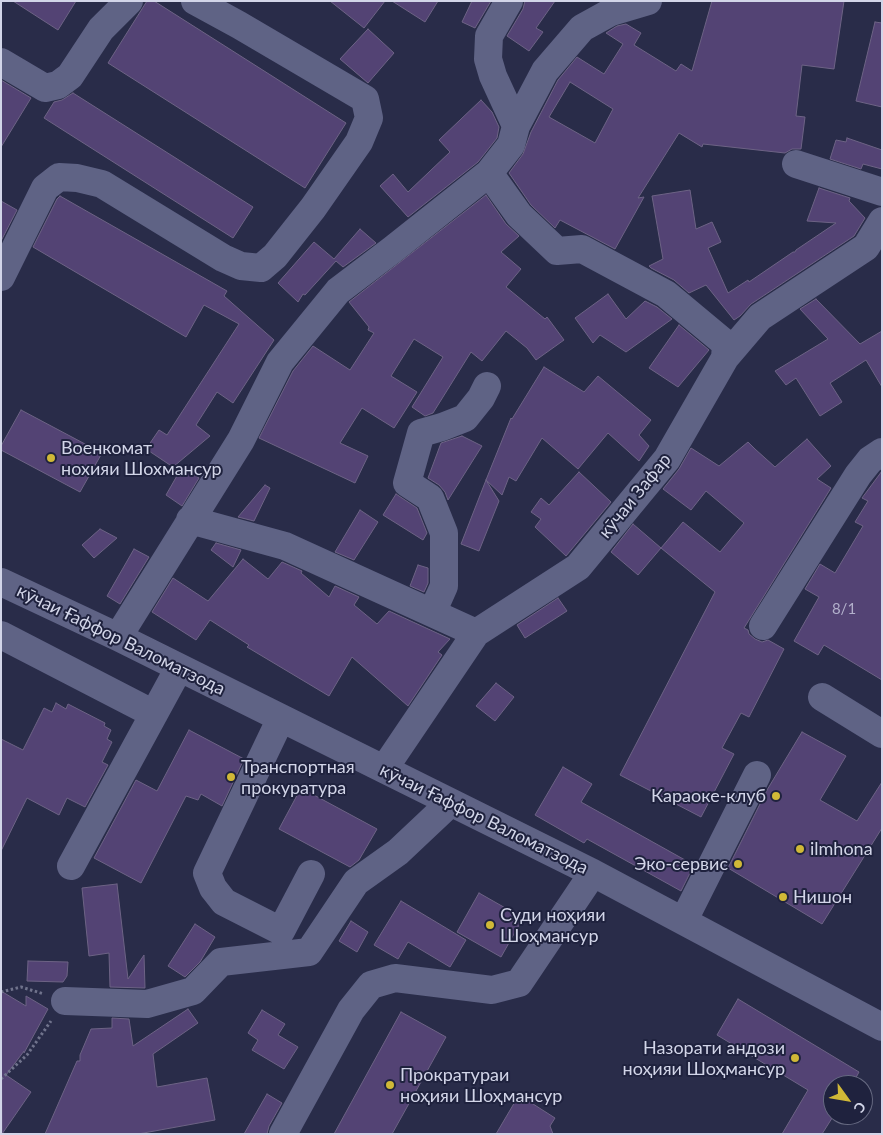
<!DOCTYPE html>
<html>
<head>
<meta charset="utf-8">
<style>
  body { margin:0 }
  #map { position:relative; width:883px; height:1135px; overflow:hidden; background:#292c49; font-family:Lato,sans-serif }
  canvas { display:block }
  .frame { position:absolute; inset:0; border:2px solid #d2d5e8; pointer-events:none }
  .north { position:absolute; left:823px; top:1075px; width:50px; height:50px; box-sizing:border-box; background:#1f223e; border:1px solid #676a82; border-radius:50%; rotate:122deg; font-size:14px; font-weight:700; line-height:20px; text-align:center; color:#d2d5e8 }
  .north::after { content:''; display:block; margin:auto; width:18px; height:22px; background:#d0b837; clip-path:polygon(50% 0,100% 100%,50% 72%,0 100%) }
</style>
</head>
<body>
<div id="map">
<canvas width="883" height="1135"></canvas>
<div class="frame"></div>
<div class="north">С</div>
</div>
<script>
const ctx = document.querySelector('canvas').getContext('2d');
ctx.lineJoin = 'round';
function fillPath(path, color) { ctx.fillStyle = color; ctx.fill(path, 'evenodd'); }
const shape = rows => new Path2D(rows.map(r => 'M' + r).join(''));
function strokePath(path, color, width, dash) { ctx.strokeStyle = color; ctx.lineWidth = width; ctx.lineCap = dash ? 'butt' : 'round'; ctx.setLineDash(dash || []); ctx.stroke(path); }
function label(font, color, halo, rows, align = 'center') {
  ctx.font = font + ' Lato,sans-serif'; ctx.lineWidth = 4; ctx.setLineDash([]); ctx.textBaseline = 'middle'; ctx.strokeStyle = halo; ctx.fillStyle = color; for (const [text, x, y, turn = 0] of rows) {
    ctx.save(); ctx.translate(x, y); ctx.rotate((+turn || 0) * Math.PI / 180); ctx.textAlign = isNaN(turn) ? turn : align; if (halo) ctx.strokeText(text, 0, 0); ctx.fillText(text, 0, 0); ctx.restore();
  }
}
const building = shape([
  [13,1,76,1,58,30,13,1],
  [147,1,154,1,346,123,305,188,108,63,147,1],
  [330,1,385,1,364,28,330,1],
  [392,1,438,1,425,22,392,1],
  [472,1,491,1,475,28,462,22,472,1],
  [525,1,555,1,536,28,543,32,529,51,507,36,523,9,525,1],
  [712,1,844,1,834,69,802,65,796,116,805,117,801,149,792,149,785,153,703,144,702,147,679,133,638,198,644,197,615,249,560,220,555,228,531,205,509,173,523,154,531,132,558,80,577,57,604,74,623,44,606,33,617,26,626,24,641,33,634,45,676,71,681,64,692,71,712,1],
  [570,82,613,109,595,143,549,117,570,82],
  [875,22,882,23,882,107,856,101,875,22],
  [368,29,394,53,368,83,340,59,368,29],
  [1,80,31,98,1,147,1,80],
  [73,93,253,207,233,238,44,118,54,102,62,100,73,93],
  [481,100,492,112,499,127,497,138,478,162,408,217,380,186,393,174,408,192,450,152,439,140,481,100],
  [847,138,882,150,882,169,863,164,861,169,830,159,836,140,846,142,847,138],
  [819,188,850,198,849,201,865,218,854,236,751,304,740,316,734,320,706,285,689,293,674,280,651,268,649,266,663,259,652,196,690,190,696,229,712,222,721,242,708,248,728,293,748,280,749,282,793,252,795,252,796,250,836,223,807,221,819,188],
  [486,195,506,224,519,236,501,252,521,269,506,287,545,319,547,317,564,340,536,360,527,348,506,331,482,361,471,352,433,413,425,416,412,407,443,357,414,339,391,376,417,392,394,428,362,408,340,443,368,456,355,483,259,438,293,371,313,346,350,370,374,333,368,330,369,327,349,302,486,195],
  [60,196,227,291,224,296,274,340,233,403,217,392,196,425,210,436,173,467,146,449,159,430,167,435,239,324,204,305,186,337,33,247,57,199,60,196],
  [1,201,17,210,1,241,1,201],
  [360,229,376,243,343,267,336,261,305,295,303,294,298,302,278,283,314,242,334,259,360,229],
  [608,294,626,319,645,301,657,307,672,319,626,352,600,335,593,343,575,318,608,294],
  [816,299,860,344,882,331,882,387,866,360,830,383,842,402,820,416,796,378,786,385,775,371,828,339,800,309,816,299],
  [679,325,709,350,678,387,649,368,679,325],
  [544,367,584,392,598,376,651,420,639,435,649,446,639,461,608,433,578,469,542,438,516,481,509,477,502,495,486,480,511,418,512,419,544,367],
  [21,410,102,453,80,492,1,450,1,446,21,410],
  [462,436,482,446,448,500,445,492,439,485,428,478,441,443,462,436],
  [807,439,831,466,817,479,831,488,744,628,748,630,749,634,755,639,762,642,768,640,784,649,749,717,741,713,722,748,734,754,701,817,620,775,715,592,661,548,683,522,720,552,744,523,706,491,691,510,663,489,679,469,691,448,719,466,748,442,755,449,775,467,807,439],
  [182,467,199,478,182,506,166,495,182,467],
  [882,471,882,680,824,645,818,655,794,641,819,597,805,589,820,564,835,573,863,526,855,522,868,501,862,498,882,471],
  [579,472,611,502,566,556,535,527,541,519,531,512,541,498,549,505,579,472],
  [486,480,499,501,479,551,461,544,486,480],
  [265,485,270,488,254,521,238,517,265,485],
  [396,494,417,508,427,533,423,540,383,515,396,494],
  [360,510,378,522,354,560,335,552,360,510],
  [633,524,661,548,638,575,611,552,633,524],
  [100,529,117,538,94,558,82,545,100,529],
  [216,543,241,550,233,567,211,550,216,543],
  [134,549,149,557,120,604,107,596,134,549],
  [243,559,268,579,282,562,302,571,301,573,329,597,335,586,359,597,354,605,377,624,389,611,450,639,438,652,442,655,408,706,352,657,329,696,247,647,249,645,210,620,196,640,152,612,173,578,208,601,243,559],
  [418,565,428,568,428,583,424,592,410,586,418,565],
  [558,598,567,611,525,638,517,625,558,598],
  [496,683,514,697,495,721,476,706,496,683],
  [56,703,66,709,68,704,105,723,104,726,111,730,107,739,112,742,102,762,108,765,85,807,67,798,59,815,27,798,1,851,1,739,23,750,44,708,52,712,56,703],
  [189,730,244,759,222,806,201,794,198,800,186,796,141,883,94,858,136,780,157,791,189,730],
  [802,732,846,756,820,800,857,821,882,782,882,828,822,924,728,868,767,790,802,732],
  [563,767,592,784,581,802,694,865,681,891,587,839,584,843,535,815,563,767],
  [301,788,377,829,359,860,350,867,279,829,301,788],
  [117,884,128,979,144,955,145,988,110,987,109,953,89,956,82,888,117,884],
  [479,893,523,918,501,957,457,932,479,893],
  [401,901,466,940,450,967,408,942,398,959,374,945,401,901],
  [351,921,368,932,357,952,339,941,351,921],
  [195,924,215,937,200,962,185,977,168,966,195,924],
  [28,961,68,962,67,976,63,982,27,981,28,961],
  [1,991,26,1006,26,996,48,1009,24,1053,24,1051,6,1075,31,1092,2,1134,1,991],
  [738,999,859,1072,852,1085,833,1085,834,1115,822,1134,782,1134,808,1090,717,1035,738,999],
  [188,1009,198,1023,153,1054,157,1087,207,1078,215,1120,138,1134,45,1134,77,1061,80,1061,80,1055,91,1029,112,1028,112,1018,129,1019,133,1046,188,1009],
  [262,1010,285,1024,278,1035,298,1047,284,1069,252,1050,258,1040,248,1033,262,1010],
  [401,1012,446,1037,392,1134,334,1134,401,1012],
  [267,1094,282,1103,269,1126,267,1134,244,1134,267,1094],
  [519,1095,555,1118,550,1126,553,1134,496,1134,519,1095]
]);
const path = shape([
  [1,992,21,987,44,994],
  [1,1079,27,1055,51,1021]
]);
const minor = shape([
  [509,1,489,36,488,59,493,76,516,126],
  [1,62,45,88,58,85,70,76,101,29,129,1],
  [796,164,882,192],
  [489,173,519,215,557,251,582,249,666,294,726,344,725,358],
  [1,277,45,188,59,177,77,178,102,184,223,258,241,266,261,268,275,256,313,208,359,142,369,118,365,99,239,25,195,1],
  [190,520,285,546,476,633],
  [1,582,118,637,593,873,882,1027],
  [432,613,444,586,444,533,430,498,407,483,421,433,442,427,465,418,481,398,487,386],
  [763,626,858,475,870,460,882,452],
  [1,635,154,714],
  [118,637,241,440,280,362,338,291,392,250,489,173,511,145,516,126,545,71,582,28,611,12,648,1],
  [822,697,882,734],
  [281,718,207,873,213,888,224,902,281,931,311,874],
  [384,769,476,633,578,567,667,459,725,358,760,317,866,247,882,221],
  [71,866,179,668],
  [684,920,757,775],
  [65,1001,147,1004,193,991,221,962,309,952,356,882,398,852,450,803],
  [283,1134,351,1010,371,985,395,978,492,990,519,983,593,873]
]);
const markers = [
  [51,458,5,"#d0b837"],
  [231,777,5,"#d0b837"],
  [776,796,5,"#d0b837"],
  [800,849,5,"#d0b837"],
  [738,864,5,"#d0b837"],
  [783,897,5,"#d0b837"],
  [490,925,5,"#d0b837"],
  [795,1058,5,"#d0b837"],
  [390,1085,5,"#d0b837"]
];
const numberNames = [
  ["8/1",844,609]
];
const poiNames = [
  ["Военкомат",61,448],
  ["нохияи Шохмансур",61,469],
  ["Транспортная",241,767],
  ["прокуратура",241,788],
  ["Караоке-клуб",766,796,"right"],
  ["ilmhona",810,849],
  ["Эко-сервис",728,864,"right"],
  ["Нишон",793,897],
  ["Суди ноҳияи",500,915],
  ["Шоҳмансур",500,936],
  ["Назорати андози",785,1048,"right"],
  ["ноҳияи Шоҳмансур",785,1069,"right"],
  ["Прократураи",400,1075],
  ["ноҳияи Шоҳмансур",400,1096]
];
const streetNames = [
  ["кӯчаи Зафар",635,496,-51],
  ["кӯчаи Ғаффор Валоматзода",121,640,26],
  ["кӯчаи Ғаффор Валоматзода",484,819,26]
];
fillPath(building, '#534374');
strokePath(building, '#6d6385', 1);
strokePath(path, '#70738c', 3, [2.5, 2.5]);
strokePath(minor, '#5f6385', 28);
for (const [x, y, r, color] of markers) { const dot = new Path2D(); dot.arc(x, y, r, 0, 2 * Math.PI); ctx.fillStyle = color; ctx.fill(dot); strokePath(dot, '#1f223e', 2); }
label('15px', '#b2b0cb', null, numberNames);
label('18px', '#d2d5e8', '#1f223e', poiNames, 'left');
label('18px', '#d2d5e8', '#1f223e', streetNames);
</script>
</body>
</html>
